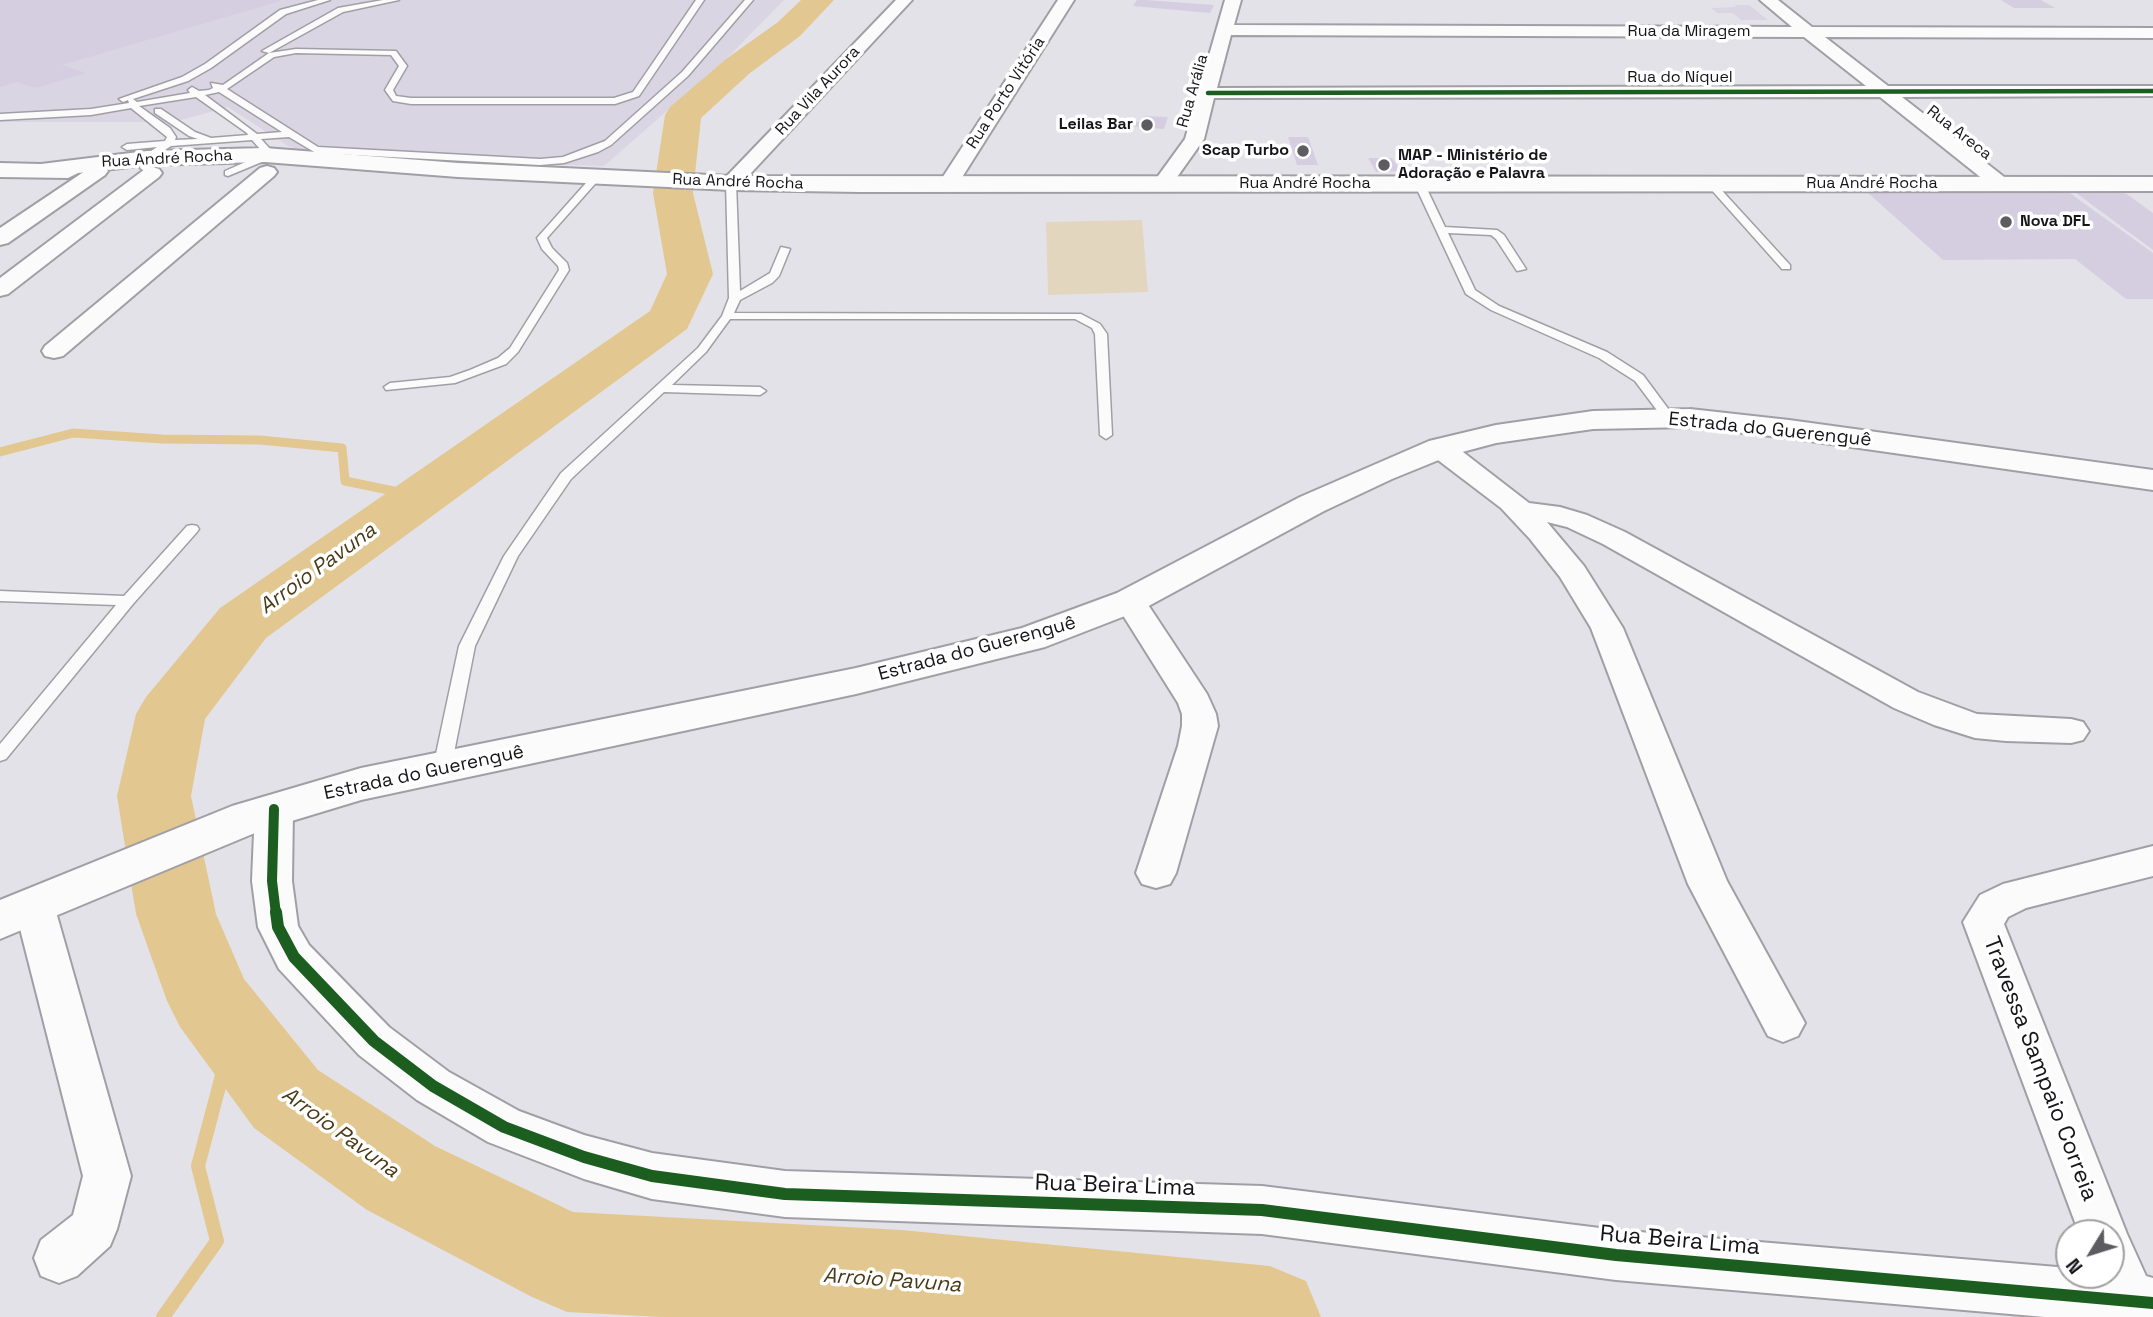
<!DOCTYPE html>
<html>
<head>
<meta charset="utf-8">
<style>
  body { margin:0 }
  #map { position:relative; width:2153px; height:1317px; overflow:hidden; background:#e4e2e9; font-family:"Space Grotesk",sans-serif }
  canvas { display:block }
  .north { position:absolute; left:2055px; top:1219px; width:70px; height:70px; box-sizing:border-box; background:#fff; border:2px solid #a1a1a3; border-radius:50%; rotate:232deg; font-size:19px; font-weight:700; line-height:28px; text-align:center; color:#151418 }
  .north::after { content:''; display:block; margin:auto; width:24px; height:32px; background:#5d5c61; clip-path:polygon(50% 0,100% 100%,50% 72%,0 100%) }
</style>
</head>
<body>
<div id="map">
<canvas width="2153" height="1317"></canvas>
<div class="north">N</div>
</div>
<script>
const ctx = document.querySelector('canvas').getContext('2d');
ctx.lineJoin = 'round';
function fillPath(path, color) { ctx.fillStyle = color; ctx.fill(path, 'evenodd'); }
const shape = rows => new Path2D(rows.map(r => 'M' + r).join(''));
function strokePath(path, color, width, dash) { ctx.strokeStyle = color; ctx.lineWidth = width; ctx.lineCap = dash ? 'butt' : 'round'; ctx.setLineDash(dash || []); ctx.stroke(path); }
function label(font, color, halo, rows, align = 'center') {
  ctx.font = font + ' "Space Grotesk",sans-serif'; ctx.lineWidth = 7; ctx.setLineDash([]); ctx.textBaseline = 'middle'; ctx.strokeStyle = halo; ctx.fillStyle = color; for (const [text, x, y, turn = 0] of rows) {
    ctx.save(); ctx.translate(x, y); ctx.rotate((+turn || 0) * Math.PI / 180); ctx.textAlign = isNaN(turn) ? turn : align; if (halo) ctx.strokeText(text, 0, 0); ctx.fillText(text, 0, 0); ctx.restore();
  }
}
const built = shape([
  [0,0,784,0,724,61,604,166,330,157,308,153,288,146,228,107,174,122,0,122],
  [1734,5,1749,5,1768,20,1741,20,1733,13,1717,13,1711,8,1737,7]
]);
const green = shape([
  [1142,220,1148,292,1048,295,1046,222]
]);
const streamFar1 = shape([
  [0,452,73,433,162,439,260,440,342,448,345,481,418,496]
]);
const stream = shape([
  [163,1317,217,1241,198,1166,225,1064,210,1001]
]);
const river = shape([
  [801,0,834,0,800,36,750,73,701,118,693,193,713,274,687,329,266,638,205,719,191,796,216,914,244,979,318,1070,435,1146,573,1212,902,1230,1270,1266,1306,1281,1321,1317,661,1317,567,1312,532,1297,367,1210,254,1128,180,1027,167,1001,136,914,117,796,136,714,146,697,220,608,650,311,667,274,653,193,665,115,670,107,726,59,778,22,801,0]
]);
const building = shape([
  [0,0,280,0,280,1,62,65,86,73,35,88,17,82,0,87],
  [1137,0,1145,0,1214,5,1210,13,1133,6],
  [2001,0,2041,0,2055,8,2014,8],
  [1144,116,1168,117,1164,129,1127,126,1130,121,1141,122],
  [1288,137,1308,137,1318,165,1297,165],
  [1368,158,1392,158,1401,171,1376,172],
  [2072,190,2121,190,2153,213,2153,250],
  [2067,191,2153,253,2153,299,2126,299,2075,259,1943,260,1867,192]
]);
const lane = shape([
  [318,0,330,0,286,14,211,68,188,81,133,99,137,102,190,93,188,90,192,87,199,91,209,90,213,88,211,83,223,85,269,53,296,49,396,51,407,66,393,90,396,96,411,98,614,98,633,92,696,0,704,0,639,96,615,104,411,104,393,101,385,90,399,66,391,55,296,53,274,57,227,89,318,147,540,159,563,157,605,141,682,72,745,0,753,0,688,76,611,145,598,152,564,163,540,165,316,153,289,137,261,139,271,150,264,161,228,176,225,175,225,171,257,157,261,150,252,140,171,146,151,159,150,167,157,173,152,176,140,168,144,156,157,147,127,150,122,147,127,144,165,141,167,137,131,108,91,115,0,120,0,114,91,109,129,103,128,100,123,102,119,99,182,77,205,64,280,10,318,0],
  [219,92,282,132,257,134,205,95,219,92],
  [196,97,247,133,248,135,211,138,195,132,161,109,155,109,155,113,189,136,198,139,175,140,176,137,170,128,139,106,196,97],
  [383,0,399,0,343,12,269,53,262,51,338,8,383,0],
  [594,174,602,176,547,238,552,248,567,263,569,270,518,352,506,364,455,383,386,390,384,387,390,383,450,377,470,370,498,358,510,348,559,270,558,266,542,249,537,238,594,174],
  [731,180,736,183,740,291,770,273,781,247,790,249,779,276,772,283,740,300,734,313,1081,314,1100,324,1107,334,1112,435,1106,439,1100,435,1095,334,1092,328,1075,319,730,319,706,352,672,385,760,387,766,391,760,395,664,392,571,479,518,556,475,646,451,768,448,772,442,774,436,772,433,768,459,646,504,556,561,473,698,348,722,316,729,298,726,183,731,180],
  [1420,182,1425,185,1445,227,1497,230,1504,235,1526,269,1517,271,1496,239,1491,235,1448,233,1475,290,1499,306,1607,352,1643,375,1675,418,1673,421,1665,421,1635,381,1599,358,1491,310,1466,294,1415,185,1420,182],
  [1709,183,1715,183,1790,265,1790,269,1782,269,1709,187,1709,183],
  [192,525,197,526,199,529,197,532,133,604,6,759,0,761,0,744,116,605,0,601,0,591,124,596,187,526,192,525]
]);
const street = shape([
  [896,0,912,0,738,187,724,187,721,183,724,179,896,0],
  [1058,0,1074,0,954,190,940,190,937,186,1058,0],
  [1225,0,1241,0,1234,25,1792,27,1760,0,1778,0,1812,27,2153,28,2153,38,1825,37,1888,86,2153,86,2153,96,1902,97,2008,180,2011,184,2008,188,2001,190,1994,188,1880,97,1214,98,1204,139,1170,187,1156,187,1153,183,1185,139,1225,0],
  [1231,35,1804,37,1866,86,1217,88,1231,35],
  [98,165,105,167,108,171,105,175,8,243,0,245,0,228,91,167,98,165],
  [267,166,274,168,277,172,274,176,63,356,54,358,45,356,42,351,45,346,260,168,267,166],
  [152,167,159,169,162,173,159,177,8,294,0,296,0,278,145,169,152,167],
  [1440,440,1450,442,1529,503,1560,507,1587,515,1625,532,1918,692,1977,714,2071,719,2083,722,2089,731,2083,740,2071,743,2006,741,1975,738,1934,725,1894,708,1603,544,1567,527,1547,522,1584,566,1623,628,1727,881,1805,1023,1798,1036,1783,1042,1768,1036,1688,884,1591,628,1560,577,1530,539,1501,508,1430,454,1426,448,1430,442,1440,440],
  [1130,591,1141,594,1207,694,1216,714,1218,726,1176,873,1170,884,1156,888,1142,884,1136,873,1178,746,1182,726,1182,714,1178,703,1114,601,1119,594,1130,591],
  [274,795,287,799,293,809,292,881,298,926,309,945,389,1027,449,1072,519,1111,584,1135,652,1153,785,1171,1262,1186,1616,1230,2069,1268,2069,1275,2111,1275,2111,1233,2079,1233,1963,922,1980,895,2003,884,2153,846,2153,876,2026,908,2008,917,2004,924,2127,1234,2146,1276,2153,1278,2153,1317,2045,1317,1616,1280,1262,1234,785,1217,652,1199,584,1179,488,1142,417,1100,359,1055,279,969,258,927,252,881,255,809,261,799,274,795],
  [34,889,48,894,54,905,131,1176,117,1229,110,1246,77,1276,59,1283,41,1276,34,1258,41,1240,73,1215,83,1176,14,905,20,894,34,889]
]);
const secondary = shape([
  [265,148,458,163,731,176,2153,177,2153,191,860,192,731,190,458,177,265,162,147,165,78,173,68,178,0,177,0,163,41,164,147,151,265,148],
  [1690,409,1789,420,2153,470,2153,490,1789,438,1690,427,1593,429,1496,443,1451,455,1392,479,1324,511,1143,609,1045,647,856,694,361,800,262,830,0,939,0,900,232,806,361,768,856,668,1022,628,1117,593,1300,497,1429,441,1496,425,1593,411,1690,409]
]);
const cyclewayFar2 = shape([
  [1208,93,2153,91]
]);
const cyclewayFar1 = shape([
  [274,809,272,881,276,914]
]);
const cycleway = shape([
  [276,912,278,927,294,957,374,1041,433,1086,504,1127,584,1157,652,1176,785,1194,1262,1210,1616,1255,2153,1303]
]);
const markers = [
  [1147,125,7,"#5d5c61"],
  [1303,151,7,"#5d5c61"],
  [1384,165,7,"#5d5c61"],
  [2006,222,7,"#5d5c61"]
];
const farStreetnames = [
  ["Rua da Miragem",1689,32],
  ["Rua do Níquel",1680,78],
  ["Rua Vila Aurora",818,91,-47],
  ["Rua Arália",1193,91,-74],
  ["Rua Porto Vitória",1006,93,-57],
  ["Rua Areca",1959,133,38],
  ["Rua André Rocha",167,159,-3],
  ["Rua André Rocha",738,182,2],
  ["Rua André Rocha",1305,184],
  ["Rua André Rocha",1872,184]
];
const farPoinames = [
  ["Leilas Bar",1133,125],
  ["Scap Turbo",1289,151],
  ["MAP - Ministério de",1398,156,"left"],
  ["Adoração e Palavra",1398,174,"left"],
  ["Nova DFL",2020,222,"left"]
];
const streetNames = [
  ["Estrada do Guerenguê",1770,430,6],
  ["Estrada do Guerenguê",977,649,-15],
  ["Estrada do Guerenguê",424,773,-12]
];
const waterNames = [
  ["Arroio Pavuna",318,569,-36],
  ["Arroio Pavuna",340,1133,36],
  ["Arroio Pavuna",892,1281,4]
];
const nearStreetnames = [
  ["Travessa Sampaio Correia",2040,1069,69],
  ["Rua Beira Lima",1115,1186,2],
  ["Rua Beira Lima",1680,1241,5]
];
fillPath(built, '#d9d5e3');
fillPath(green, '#e3d6bf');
strokePath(streamFar1, '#e2c890', 9);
strokePath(stream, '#e2c890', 14);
fillPath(river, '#e2c890');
fillPath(building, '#d4cee0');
strokePath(lane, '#a19fa5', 3);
strokePath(street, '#a19fa5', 4);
strokePath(secondary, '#a19fa5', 4);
fillPath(lane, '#fbfbfc');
fillPath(street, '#fbfbfc');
fillPath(secondary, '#fbfbfc');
strokePath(cyclewayFar2, '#1b5e20', 4.5);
strokePath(cyclewayFar1, '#1b5e20', 10);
strokePath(cycleway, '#1b5e20', 12);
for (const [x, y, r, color] of markers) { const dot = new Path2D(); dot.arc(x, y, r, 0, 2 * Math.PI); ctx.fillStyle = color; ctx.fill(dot); strokePath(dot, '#fff', 2.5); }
label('16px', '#151418', '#fff', farStreetnames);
label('bold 16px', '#151418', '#fff', farPoinames, 'right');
label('19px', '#151418', '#fff', streetNames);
label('italic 21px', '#493a16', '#fff', waterNames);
label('23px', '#151418', '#fff', nearStreetnames);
</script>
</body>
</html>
